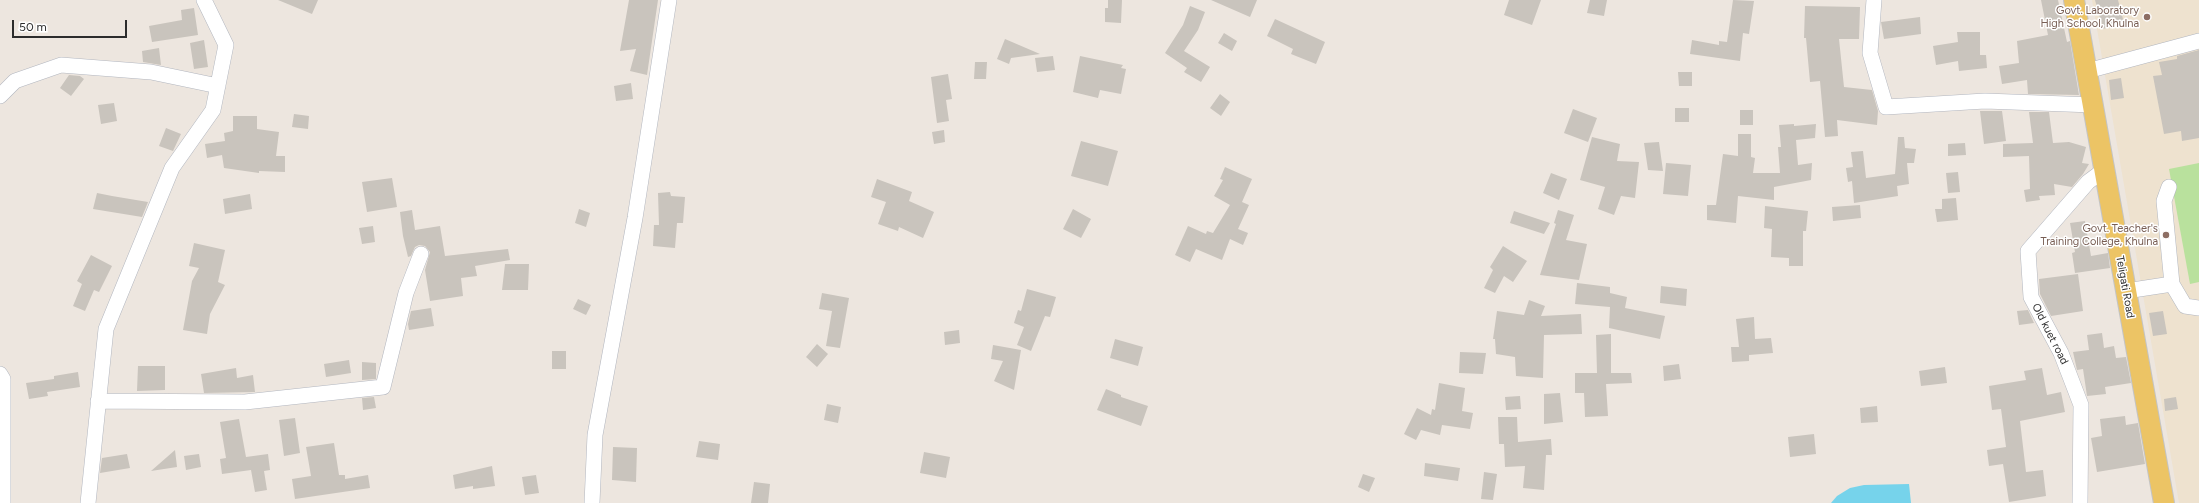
<!DOCTYPE html>
<html>
<head>
<meta charset="utf-8">
<style>
  body { margin:0 }
  #map { position:relative; width:2199px; height:503px; overflow:hidden; background:#ede6df; font-family:Figtree,sans-serif }
  canvas { display:block }
  .scale { position:absolute; left:12px; top:20px; width:115px; height:18px; box-sizing:border-box; border:2px solid #2c2c2c; border-top:0; padding-left:5px; font-size:12px; line-height:14px; white-space:nowrap; color:#2c2c2c; -webkit-text-stroke:3px #fff; paint-order:stroke }
</style>
</head>
<body>
<div id="map">
<canvas width="2199" height="503"></canvas>
<div class="scale">50 m</div>
</div>
<script>
const ctx = document.querySelector('canvas').getContext('2d');
ctx.lineJoin = 'round';
function fillPath(path, color) { ctx.fillStyle = color; ctx.fill(path, 'evenodd'); }
const shape = rows => new Path2D(rows.map(r => 'M' + r).join(''));
function strokePath(path, color, width, dash) { ctx.strokeStyle = color; ctx.lineWidth = width; ctx.lineCap = dash ? 'butt' : 'round'; ctx.setLineDash(dash || []); ctx.stroke(path); }
function label(font, color, halo, rows, align = 'center') {
  ctx.font = font + ' Figtree,sans-serif'; ctx.lineWidth = 3; ctx.setLineDash([]); ctx.textBaseline = 'middle'; ctx.strokeStyle = halo; ctx.fillStyle = color; for (const [text, x, y, turn = 0] of rows) {
    ctx.save(); ctx.translate(x, y); ctx.rotate((+turn || 0) * Math.PI / 180); ctx.textAlign = isNaN(turn) ? turn : align; if (halo) ctx.strokeText(text, 0, 0); ctx.fillText(text, 0, 0); ctx.restore();
  }
}
const education = shape([
  [2092,0,2199,0,2199,503,2179,503]
]);
const green = shape([
  [2199,163,2199,282,2190,284,2169,169]
]);
const water = shape([
  [1909,484,1911,503,1831,503,1837,496,1850,488,1864,485]
]);
const building = shape([
  [278,0,318,0,312,14],
  [629,0,658,0,647,75,630,71,636,49,620,51],
  [1108,0,1122,0,1121,23,1105,22,1105,8,1108,8],
  [1211,0,1257,0,1250,17],
  [1509,0,1541,0,1532,25,1504,15],
  [1590,0,1607,0,1604,16,1587,13],
  [1733,0,1754,1,1749,34,1743,33,1740,61,1690,54,1692,40,1719,45,1719,41,1727,42],
  [2041,0,2058,0,2067,42,2070,41,2079,95,2028,94,2027,80,2002,84,1999,66,2019,63,2017,41,2048,35],
  [2095,0,2118,0,2124,23,2103,29],
  [1190,6,1205,12,1198,30,1184,51,1210,67,1201,82,1184,72,1187,68,1165,53,1183,25],
  [1805,6,1860,7,1859,39,1839,39,1844,87,1872,90,1878,111,1877,125,1837,120,1838,136,1825,137,1820,81,1810,82,1806,38,1804,38],
  [194,8,198,35,152,42,149,26,182,20,181,10],
  [1920,17,1921,34,1884,39,1881,22],
  [1275,19,1325,42,1316,64,1291,54,1293,49,1267,36],
  [1957,32,1980,32,1980,55,1986,55,1987,68,1959,71,1958,61,1936,65,1933,46,1958,42],
  [1224,33,1237,41,1232,51,1218,43],
  [1005,39,1040,54,1011,58,1009,64,997,59],
  [204,40,208,67,194,69,190,43],
  [159,48,161,65,143,62,142,51],
  [2199,50,2199,138,2182,141,2181,131,2164,134,2153,76,2162,75,2159,62,2177,59,2177,56],
  [1053,56,1055,70,1037,72,1035,58],
  [1080,56,1123,65,1121,68,1126,69,1121,94,1100,90,1098,98,1073,92],
  [975,62,987,62,986,79,974,79],
  [1678,72,1692,72,1692,86,1679,86],
  [948,74,952,99,946,100,949,121,937,123,931,77],
  [69,75,80,76,84,79,71,96,60,88],
  [2121,78,2124,98,2111,100,2109,80],
  [631,83,633,99,616,101,614,86],
  [1220,94,1230,102,1221,116,1210,108],
  [114,103,117,121,101,124,98,105],
  [1675,108,1689,108,1689,122,1675,122],
  [1573,109,1597,118,1588,142,1564,133],
  [1740,110,1753,110,1753,125,1740,125],
  [1980,111,2002,111,2006,141,1984,144],
  [2029,112,2049,112,2053,143,2069,142,2086,147,2082,163,2089,164,2083,174,2072,187,2054,184,2055,195,2039,196,2040,200,2026,202,2024,190,2030,189,2029,156,2003,157,2003,144,2033,143],
  [294,114,309,116,308,129,292,127],
  [233,116,257,116,257,129,279,132,276,156,285,156,285,172,259,171,259,173,224,168,222,155,207,158,205,144,225,141,224,133,233,131],
  [1794,124,1794,126,1816,124,1815,138,1796,140,1798,165,1812,163,1811,180,1774,187,1774,200,1738,196,1736,223,1707,220,1707,205,1716,205,1723,154,1738,156,1738,134,1751,134,1751,157,1755,158,1753,173,1780,173,1778,147,1781,147,1779,125],
  [166,128,181,134,173,151,159,146],
  [944,130,945,142,934,144,932,132],
  [1592,137,1620,144,1617,161,1639,162,1635,198,1621,196,1614,215,1598,209,1605,187,1580,180],
  [1898,137,1904,137,1905,148,1916,149,1914,163,1907,163,1909,184,1897,186,1898,196,1854,203,1852,181,1848,182,1846,168,1853,167,1851,152,1863,151,1866,178,1895,174],
  [1081,141,1118,151,1108,186,1071,176],
  [1659,142,1663,171,1648,170,1644,143],
  [1965,143,1966,155,1948,156,1948,144],
  [1666,163,1691,165,1688,196,1663,194],
  [1225,167,1252,179,1242,202,1249,205,1238,229,1248,233,1243,245,1230,239,1222,260,1196,249,1190,262,1175,255,1188,226,1206,234,1207,231,1213,233,1230,205,1214,196,1223,180,1220,179],
  [1958,172,1960,192,1948,193,1946,173],
  [1551,173,1567,179,1559,200,1543,193],
  [392,178,397,207,367,212,362,182],
  [877,179,912,192,909,201,934,212,923,238,899,227,898,231,878,224,886,202,871,197],
  [670,192,671,196,685,197,683,223,677,223,675,248,653,246,654,225,659,225,658,193],
  [97,193,112,196,148,202,142,217,93,209],
  [250,194,252,209,225,214,223,199],
  [1956,198,1958,220,1937,222,1935,209,1942,209,1942,199],
  [1860,205,1861,218,1833,221,1832,207],
  [1765,206,1808,211,1806,231,1803,231,1803,266,1789,266,1789,258,1771,257,1772,229,1764,228],
  [579,209,590,213,586,227,575,223],
  [1073,209,1091,219,1081,238,1063,229],
  [412,210,415,230,440,226,445,256,508,249,510,260,475,266,477,276,461,278,463,296,430,301,425,270,430,252,425,246,419,245,415,247,411,256,408,257,403,236,400,212],
  [1558,210,1574,215,1566,240,1587,244,1579,280,1540,275,1556,224,1554,223],
  [1514,211,1550,223,1544,234,1510,223],
  [2085,221,2091,256,2108,253,2110,268,2075,273,2072,253,2075,252,2070,223],
  [373,226,375,242,362,244,359,228],
  [194,243,225,250,218,282,225,285,210,314,207,334,183,330,192,281,199,268,189,266],
  [1503,246,1527,261,1513,282,1504,276,1495,293,1484,288,1493,270,1490,267],
  [91,255,112,266,99,292,94,290,85,311,73,306,82,284,77,281],
  [505,264,529,264,528,290,502,290],
  [2078,274,2083,311,2051,316,2040,294,2039,279],
  [1577,283,1610,287,1610,293,1627,297,1625,308,1665,316,1660,339,1609,328,1610,307,1575,304],
  [1661,286,1687,289,1686,306,1660,303],
  [1027,289,1056,297,1050,317,1045,316,1031,351,1017,345,1024,327,1014,323,1018,310,1021,311],
  [822,293,849,298,840,348,826,346,832,311,819,309],
  [578,299,591,305,586,315,573,309],
  [1529,300,1545,306,1541,316,1581,314,1582,334,1544,335,1543,378,1516,376,1515,357,1496,354,1495,339,1493,339,1497,311,1524,315],
  [431,308,434,326,409,330,408,324,411,311],
  [2028,310,2034,323,2019,325,2017,311],
  [2163,311,2167,334,2153,336,2149,313],
  [1754,317,1755,339,1771,338,1773,353,1749,355,1749,361,1732,362,1731,347,1739,347,1736,319],
  [959,330,960,343,945,345,944,332],
  [2102,333,2104,348,2114,346,2116,358,2126,357,2131,383,2105,387,2106,394,2087,396,2083,369,2077,370,2073,352,2089,350,2087,335],
  [1611,334,1611,373,1631,373,1632,383,1606,384,1608,416,1585,417,1584,393,1575,393,1575,373,1597,373,1596,335],
  [1115,339,1143,347,1138,366,1110,358],
  [817,344,828,354,817,367,806,357],
  [993,345,1021,350,1014,390,994,381,1003,361,991,359],
  [552,351,566,351,566,369,552,369],
  [1460,352,1486,353,1483,374,1459,373],
  [349,360,351,373,326,377,324,364],
  [362,362,376,363,376,379,362,380],
  [1679,364,1681,379,1664,381,1663,366],
  [138,366,165,366,165,390,137,391],
  [1945,367,1947,383,1921,386,1919,371],
  [236,368,237,378,253,375,255,392,204,393,201,374],
  [2042,368,2047,395,2061,392,2065,412,2020,421,2026,472,2043,470,2046,496,2009,502,2003,464,1989,466,1987,450,2006,447,2001,409,1992,410,1989,386,2026,380,2024,371],
  [78,372,80,387,47,392,48,396,29,399,26,383,54,379,54,376],
  [1439,383,1465,388,1462,411,1473,413,1470,429,1442,425,1440,435,1421,430,1416,440,1404,434,1417,408,1431,415,1432,409,1435,410],
  [1106,389,1121,395,1121,397,1148,406,1141,426,1097,410],
  [1560,393,1563,422,1544,424,1544,394],
  [1520,396,1521,409,1506,410,1505,397],
  [374,397,376,408,363,410,362,398],
  [2176,397,2178,409,2165,411,2164,399],
  [827,404,841,407,838,423,824,420],
  [1877,406,1878,422,1861,423,1860,408],
  [2125,416,2126,425,2138,423,2145,464,2097,472,2091,438,2102,436,2100,419],
  [1498,417,1517,417,1518,442,1551,439,1552,455,1546,455,1544,490,1523,488,1525,466,1505,467,1504,444,1499,444],
  [295,418,300,453,284,456,279,420],
  [239,419,246,457,268,454,270,470,264,471,267,490,255,492,251,470,222,474,220,459,226,458,220,422],
  [1814,434,1816,454,1790,457,1788,437],
  [699,441,720,444,718,460,696,457],
  [334,443,339,475,345,475,345,479,368,475,370,488,295,499,292,479,311,476,306,447],
  [613,447,637,448,636,482,612,480],
  [175,450,177,467,151,471],
  [924,452,950,457,946,478,920,473],
  [127,454,130,468,100,473,102,458],
  [199,454,201,467,186,470,184,456],
  [1425,463,1460,468,1458,481,1424,476],
  [492,466,495,486,473,489,473,486,455,489,453,475],
  [1484,472,1497,474,1493,500,1481,499],
  [1363,474,1375,478,1369,492,1358,487],
  [536,475,539,493,525,495,522,477],
  [754,482,770,484,768,503,751,503]
]);
const minor = shape([
  [1874,0,1870,53,1886,107,1985,101,2093,105],
  [2087,71,2199,41],
  [0,96,15,81,61,65,151,72,218,86],
  [2169,187,2164,201,2172,284,2185,306,2199,308],
  [2126,291,2172,284],
  [0,374,3,379,3,503],
  [98,401,245,402,383,387,406,293,421,254],
  [88,503,106,329,172,168,213,110,226,45,204,0],
  [592,503,595,435,635,218,669,0],
  [2080,503,2081,405,2061,353,2031,297,2028,251,2088,182,2104,170]
]);
const major = shape([
  [2074,0,2164,503]
]);
const markers = [
  [2147,17,4,"#8d6e63"],
  [2166,235,4,"#8d6e63"]
];
const educationNames = [
  ["Govt. Laboratory",2139,11],
  ["High School, Khulna",2139,24],
  ["Govt. Teacher's",2158,229],
  ["Training College, Khulna",2158,242]
];
const streetNames = [
  ["Teligati Road",2125,287,80],
  ["Old kuet road",2050,334,63]
];
fillPath(education, '#eee2cf');
fillPath(green, '#b9e19d');
fillPath(water, '#76d3eb');
fillPath(building, '#c9c4bd');
strokePath(minor, '#b2b6bf', 16);
strokePath(major, '#c4c4c4', 22);
strokePath(minor, '#fff', 15);
strokePath(major, '#ecc465', 20);
for (const [x, y, r, color] of markers) { const dot = new Path2D(); dot.arc(x, y, r, 0, 2 * Math.PI); ctx.fillStyle = color; ctx.fill(dot); strokePath(dot, '#fff', 1.5); }
label('11px', '#785e54', '#fff', educationNames, 'right');
label('11px', '#2c2c2c', '#fff', streetNames);
</script>
</body>
</html>
